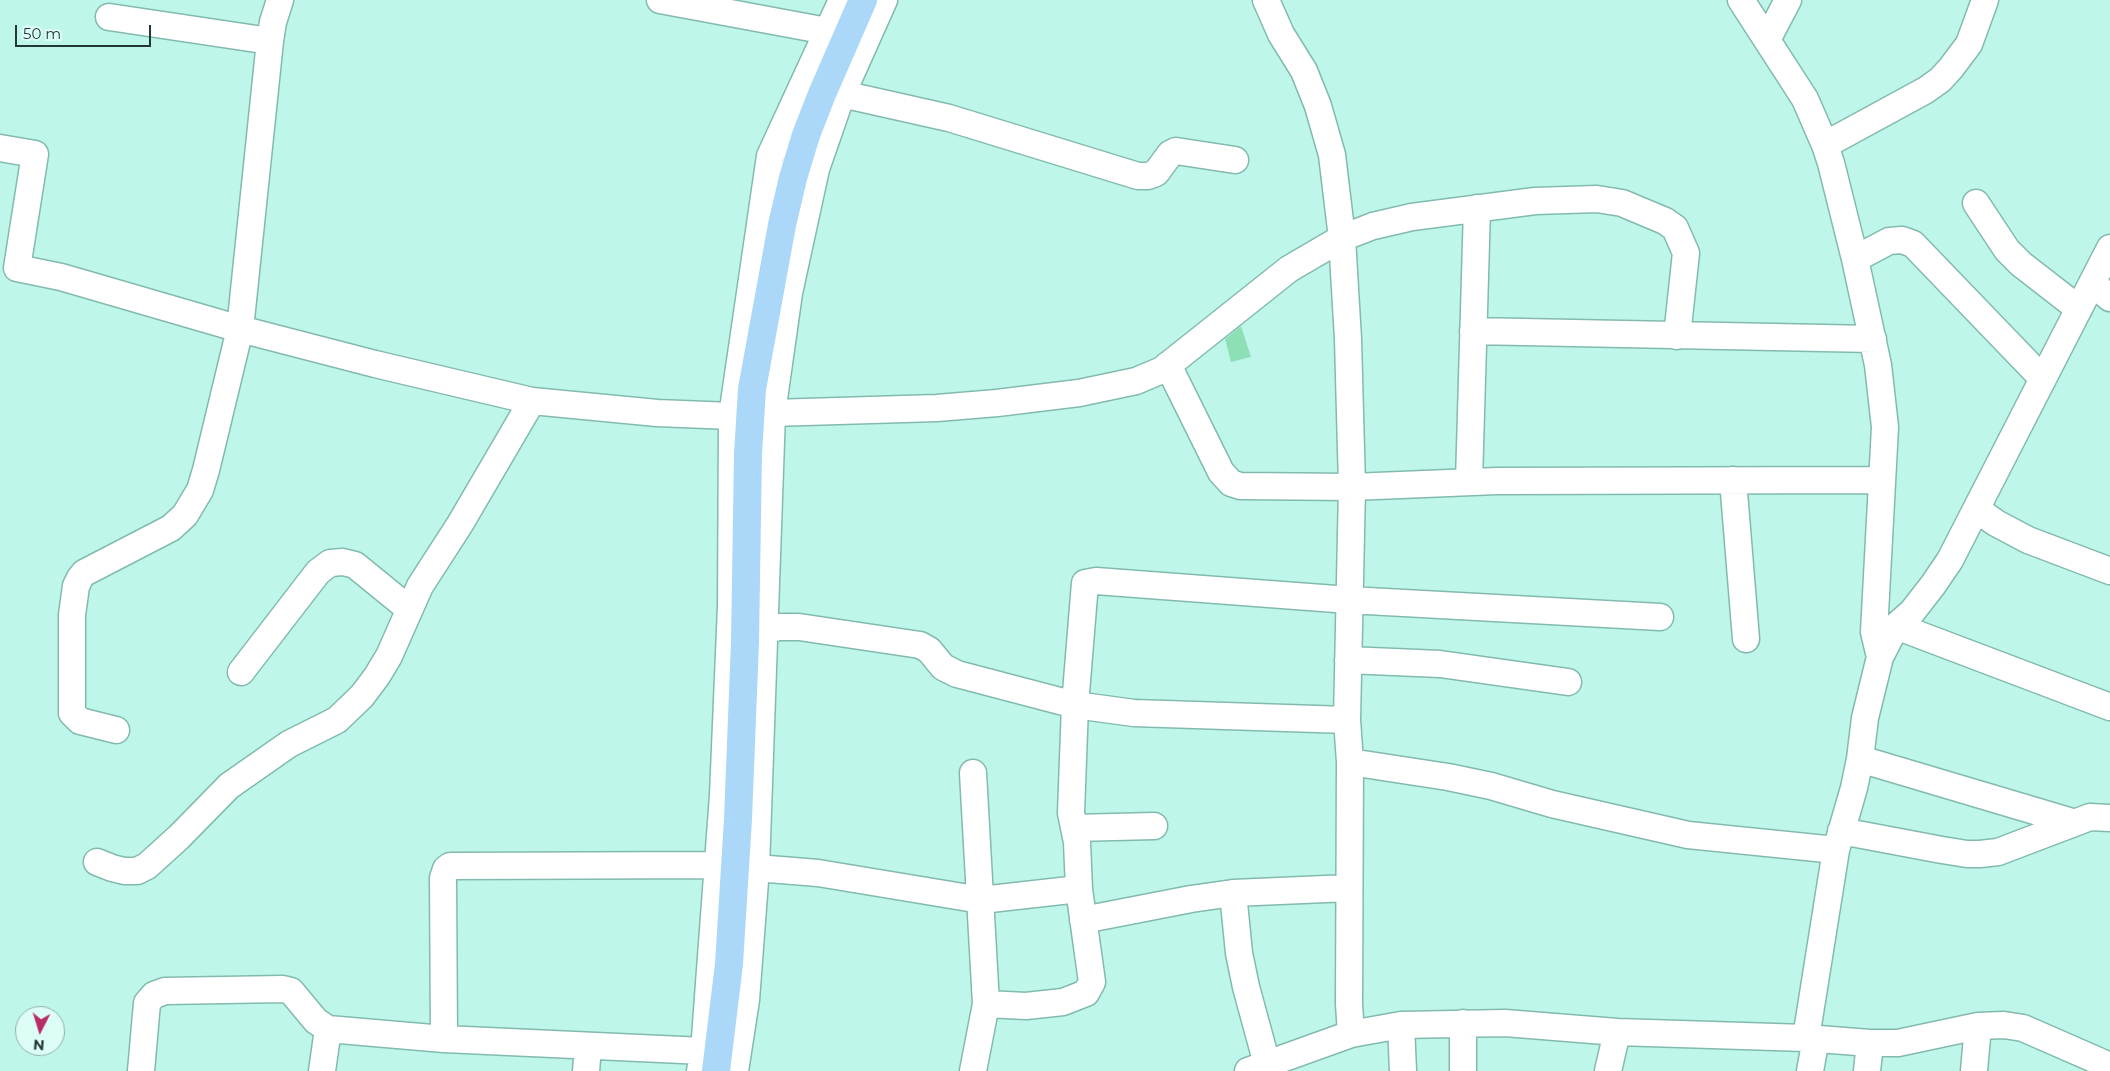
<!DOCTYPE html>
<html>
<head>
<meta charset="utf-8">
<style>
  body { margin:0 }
  #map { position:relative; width:2110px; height:1071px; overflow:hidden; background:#bef6ea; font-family:Montserrat,sans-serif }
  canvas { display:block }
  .north { position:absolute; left:15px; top:1006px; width:50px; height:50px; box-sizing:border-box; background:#ddfef7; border:1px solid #92afa9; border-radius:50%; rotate:185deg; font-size:14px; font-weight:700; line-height:20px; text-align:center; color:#223834 }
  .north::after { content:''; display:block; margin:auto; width:18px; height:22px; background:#b82d65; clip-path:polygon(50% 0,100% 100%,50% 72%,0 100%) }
  .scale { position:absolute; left:15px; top:25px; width:136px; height:22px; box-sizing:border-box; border:2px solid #223834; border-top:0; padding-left:6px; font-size:15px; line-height:18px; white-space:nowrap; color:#223834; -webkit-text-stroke:4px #ddfef7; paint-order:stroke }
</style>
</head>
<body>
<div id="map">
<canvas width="2110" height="1071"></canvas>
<div class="north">N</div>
<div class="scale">50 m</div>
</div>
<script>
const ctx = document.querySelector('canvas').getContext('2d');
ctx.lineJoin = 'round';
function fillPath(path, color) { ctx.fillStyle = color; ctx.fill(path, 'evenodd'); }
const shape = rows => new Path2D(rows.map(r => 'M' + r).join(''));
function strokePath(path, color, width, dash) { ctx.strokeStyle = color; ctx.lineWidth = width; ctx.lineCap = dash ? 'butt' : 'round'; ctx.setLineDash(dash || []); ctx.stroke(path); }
const building = shape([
  [1241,326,1251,357,1231,362,1225,339]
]);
const minor = shape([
  [660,0,827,31],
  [1266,0,1281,34,1304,71,1318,106,1332,155,1342,238,1348,339,1352,487,1347,720,1350,762,1349,1004,1351,1034],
  [1741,0,1805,99,1825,145,1831,163,1855,259,1878,365,1885,427,1874,632,1880,657],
  [109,17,270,41],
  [1767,40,1788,0],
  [842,94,949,118,1138,176,1148,176,1156,173,1170,154,1176,151,1235,160],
  [1825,145,1926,90,1940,80,1951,68,1969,44,1985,0],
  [0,148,35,154,17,268,61,277,240,329,375,364,532,401,657,413,732,416],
  [1976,203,2007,250,2021,264,2079,309],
  [1855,259,1889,241,1902,240,1913,244,2043,379],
  [2092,283,2110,298],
  [1473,331,1873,339],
  [1168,365,1221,472,1231,483,1240,486,1352,487,1497,481,1882,480],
  [772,413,937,408,997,403,1079,393,1136,381,1162,370,1289,269,1342,238,1373,226,1412,217,1535,201,1597,199,1622,203,1665,221,1675,228,1686,253,1677,336],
  [1733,480,1746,639],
  [1469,481,1477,208],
  [1976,509,1996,523,2028,540,2110,571],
  [1896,626,2110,707],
  [764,631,779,627,799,627,920,645,929,650,943,667,957,674,1075,705,1134,713,1347,720],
  [1348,660,1440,664,1568,682],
  [241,672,318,572,330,563,343,562,355,565,409,609],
  [116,730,80,721,72,713,72,615,76,586,80,578,84,573,171,528,185,515,200,490,206,470,240,329,270,41,273,22,280,0],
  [1860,759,2072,822],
  [1350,762,1448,777,1491,786,1552,804,1688,835,1836,850],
  [973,773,986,1004,973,1071],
  [1074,828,1154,826],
  [1841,831,1942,850,1967,854,1980,854,1998,852,2090,817,2110,818],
  [97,862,112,868,124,871,137,871,147,866,179,837,229,786,289,744,337,720,362,696,377,676,389,656,420,586,460,524,532,401],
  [756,868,818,873,981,900,1079,889],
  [1233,893,1239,953,1246,987,1267,1064],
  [1083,920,1191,899,1233,893,1349,888],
  [986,1004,1026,1006,1063,1002,1086,993,1092,982,1079,889,1077,842,1071,813,1075,705,1085,583,1096,581,1349,600,1660,617],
  [1401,1025,1403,1071],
  [1806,1038,1836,850,1854,788,1860,759,1865,718,1880,657,1896,626,1912,612,1933,585,1950,560,2110,248],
  [444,1039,443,878,446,869,450,866,719,865],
  [141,1071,147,1003,154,995,165,991,283,989,291,991,316,1021,328,1029,444,1039,704,1051],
  [322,1071,328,1029],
  [586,1071,588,1047],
  [700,1071,704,1051,723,795,731,606,732,416,770,156,842,0],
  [735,1071,746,1000,756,868,772,413,789,293,816,169,842,94,884,0],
  [1248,1071,1351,1034,1401,1025,1505,1023,1617,1032,1806,1038,1870,1043,1898,1043,1978,1026,2004,1025,2023,1028,2110,1066],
  [1463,1071,1463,1023],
  [1608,1071,1617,1032],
  [1810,1071,1816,1038],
  [1867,1071,1870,1043],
  [1974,1071,1978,1026]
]);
const majorBridge = shape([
  [716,1071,729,964,738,819,745,642,748,454,752,389,782,225,793,178,806,135,822,94,863,0]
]);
fillPath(building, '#8de0b6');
strokePath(minor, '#83baaf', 29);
strokePath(minor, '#fff', 26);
strokePath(majorBridge, '#fff', 30, []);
strokePath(majorBridge, '#abd8f9', 28);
</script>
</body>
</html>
